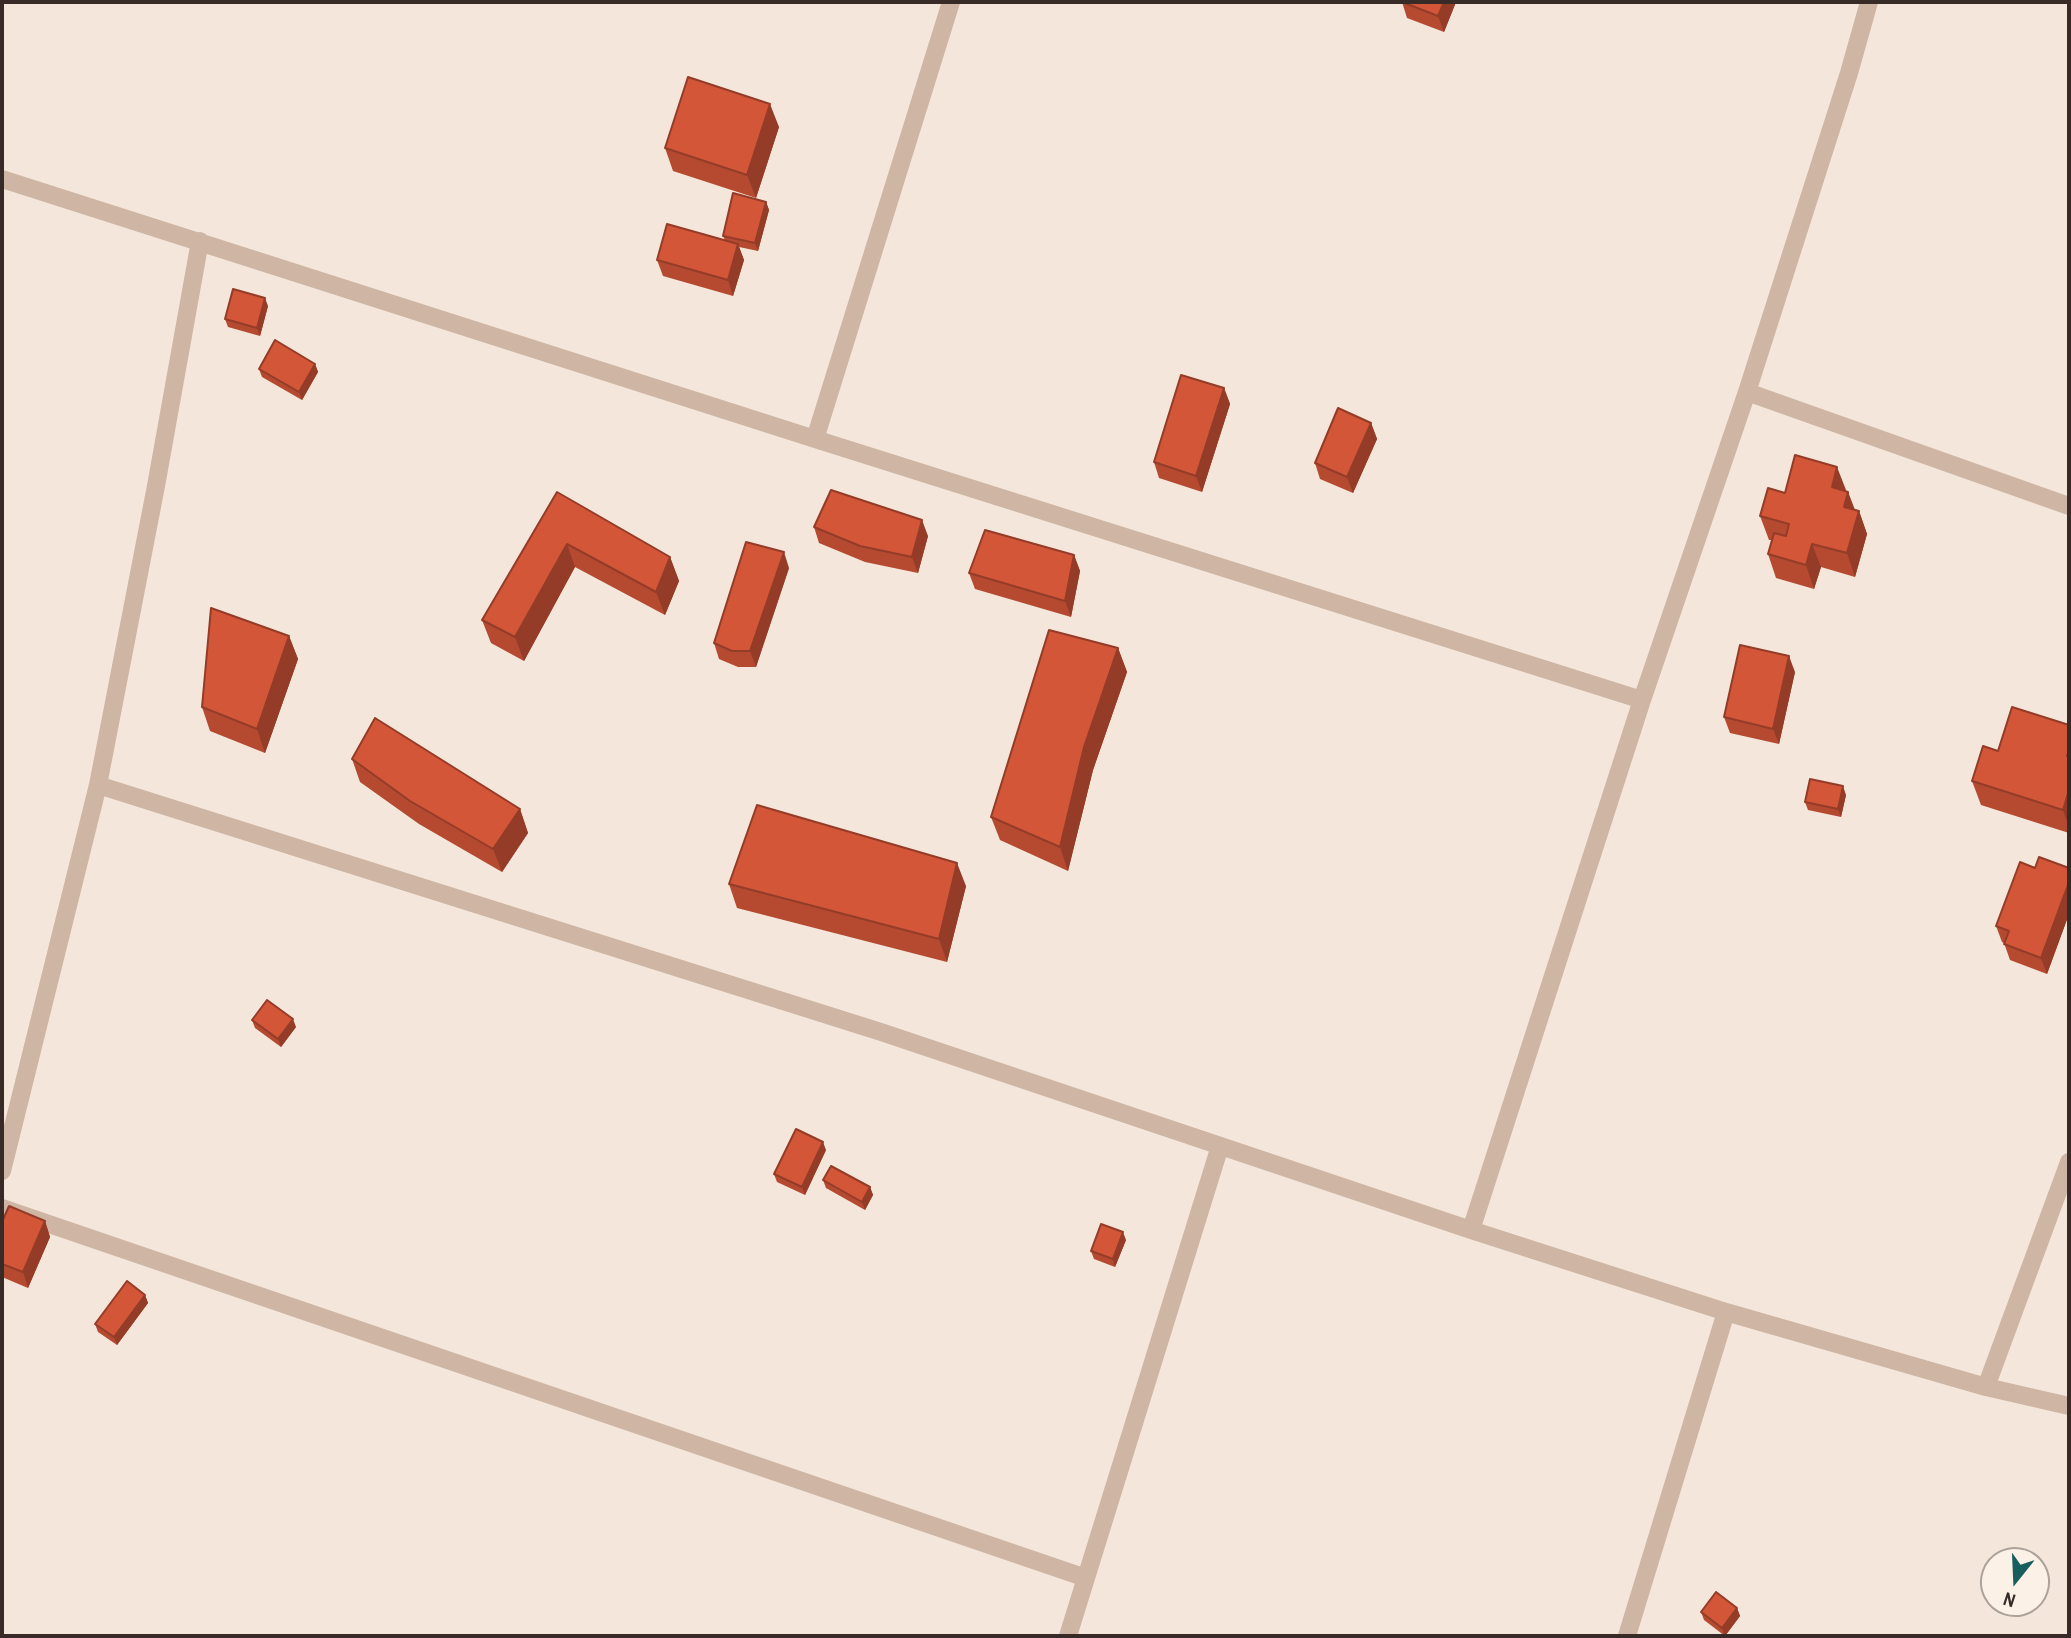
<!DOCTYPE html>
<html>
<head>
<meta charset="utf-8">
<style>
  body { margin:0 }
  #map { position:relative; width:2071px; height:1638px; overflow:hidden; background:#f4e6da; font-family:"Archivo Narrow",sans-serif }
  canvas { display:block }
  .frame { position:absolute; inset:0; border:4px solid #382b27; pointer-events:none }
  .north { position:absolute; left:1980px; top:1547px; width:70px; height:70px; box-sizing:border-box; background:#fbf1e7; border:2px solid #ada29a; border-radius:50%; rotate:198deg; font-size:19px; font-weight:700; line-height:28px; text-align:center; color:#382b27 }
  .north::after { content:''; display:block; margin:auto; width:24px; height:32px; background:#185e5e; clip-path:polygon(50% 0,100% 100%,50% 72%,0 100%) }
</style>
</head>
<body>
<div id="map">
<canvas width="2071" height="1638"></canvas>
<div class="frame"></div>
<div class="north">N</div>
</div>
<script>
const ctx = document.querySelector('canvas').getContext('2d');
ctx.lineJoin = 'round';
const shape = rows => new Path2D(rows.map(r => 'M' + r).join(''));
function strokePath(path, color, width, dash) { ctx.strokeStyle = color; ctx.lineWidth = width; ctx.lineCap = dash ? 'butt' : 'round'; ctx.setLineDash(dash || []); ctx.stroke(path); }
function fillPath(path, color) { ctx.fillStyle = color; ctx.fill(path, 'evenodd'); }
const minor = shape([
  [2,179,815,439,1642,700],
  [1747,392,2069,506],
  [815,439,951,2],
  [98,785,881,1032,1471,1230,1726,1312,1986,1387,2069,1406],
  [2,1171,98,785,156,486,200,241],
  [2,1208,1086,1578],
  [1471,1230,1642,700,1747,392,1849,73,1869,2],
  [1986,1387,2069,1162],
  [1068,1636,1220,1146],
  [1627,1636,1726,1312]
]);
const wall = shape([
  [1402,2,1456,2,1444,32,1407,18],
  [779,127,756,198,673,171,665,148],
  [766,202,769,210,758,251,739,247,744,260,733,296,663,276,657,260,725,240,723,236],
  [268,306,260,336,228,327,225,319],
  [315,364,318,372,302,400,262,377,259,369],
  [1224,388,1230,404,1202,492,1159,478,1154,462],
  [1371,423,1377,439,1353,493,1320,479,1315,463],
  [1846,490,1845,491,1848,492,1854,509,1859,511,1867,534,1855,577,1821,567,1814,589,1776,578,1768,554,1772,540,1769,540,1760,516,1785,493],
  [557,492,670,557,679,581,665,615,575,567,524,661,491,643,482,620],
  [814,527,928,536,918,573,865,562,819,543],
  [1074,555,1080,571,1071,617,975,589,969,573],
  [789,568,756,667,738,667,719,659,714,643],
  [289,636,298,659,265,753,210,731,202,707],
  [1118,648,1127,672,1093,770,1068,871,1000,840,991,817],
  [1795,672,1779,744,1730,733,1724,717],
  [2069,725,2069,833,1981,805,1972,781,1998,751],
  [352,759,520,809,528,833,502,872,419,824,360,782],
  [1846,795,1841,817,1808,810,1805,802],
  [2035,868,2069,868,2069,914,2047,974,2010,960,2004,943,2002,942,1996,926],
  [729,884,966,886,947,962,737,908],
  [252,1020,296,1027,281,1047,255,1028],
  [826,1150,805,1195,777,1182,774,1174],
  [823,1180,870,1187,873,1195,865,1210,826,1188],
  [45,1221,50,1237,28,1288,2,1277,2,1222],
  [1126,1240,1115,1267,1094,1259,1091,1251],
  [145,1295,148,1303,117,1345,98,1332,95,1324],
  [1737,1608,1740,1616,1725,1636,1704,1620,1701,1612]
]);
const shadedWall = shape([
  [1444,2,1456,2,1444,32,1438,16],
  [770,104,779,127,756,198,747,175],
  [766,202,769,210,758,251,755,243],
  [738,244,744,260,733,296,728,280],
  [265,298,268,306,260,336,257,328],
  [315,364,318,372,302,400,299,392],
  [1224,388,1230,404,1202,492,1196,476],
  [1371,423,1377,439,1353,493,1347,477],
  [1837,467,1846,490,1840,511,1832,487],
  [1848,492,1857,515,1844,507],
  [1859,511,1867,534,1855,577,1847,553],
  [922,520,928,536,918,573,912,557],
  [567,544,575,567,524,661,515,637],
  [1812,544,1821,567,1814,589,1806,565],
  [784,552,789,568,756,667,750,651],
  [1074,555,1080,571,1071,617,1065,601],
  [670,557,679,581,665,615,656,592],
  [289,636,298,659,265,753,257,729],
  [1118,648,1127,672,1093,770,1068,871,1060,847,1084,747],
  [1789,656,1795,672,1779,744,1773,729],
  [1843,786,1846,795,1841,817,1838,809],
  [2069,790,2069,827,2063,810],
  [520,809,528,833,502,872,493,849],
  [957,863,966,886,947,962,939,939],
  [2069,882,2069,914,2047,974,2041,958],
  [293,1019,296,1027,281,1047,278,1039],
  [823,1142,826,1150,805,1195,802,1187],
  [870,1187,873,1195,865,1210,862,1202],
  [45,1221,50,1237,28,1288,23,1272],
  [1123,1232,1126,1240,1115,1267,1113,1259],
  [145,1295,148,1303,117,1345,114,1337],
  [1737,1608,1740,1616,1725,1636,1722,1628]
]);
const building = shape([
  [1402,2,1444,2,1438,16,1402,2],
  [688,77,770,104,747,175,665,148,688,77],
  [733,193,766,202,755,243,723,236,733,193],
  [667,224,738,244,728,280,657,260,667,224],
  [233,289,265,298,257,328,225,319,233,289],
  [275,340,315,364,299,392,259,369,275,340],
  [1181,375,1224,388,1196,476,1154,462,1181,375],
  [1338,408,1371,423,1347,477,1315,463,1338,408],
  [1795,455,1837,467,1832,487,1848,492,1844,507,1859,511,1847,553,1812,544,1806,565,1768,554,1774,533,1786,536,1789,524,1760,516,1768,488,1785,493,1795,455],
  [831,490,922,520,912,557,860,546,814,527,831,490],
  [557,492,670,557,656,592,567,544,515,637,482,620,557,492],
  [985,530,1074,555,1065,601,969,573,985,530],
  [746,542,784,552,750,651,732,651,714,643,746,542],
  [211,608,289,636,257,729,202,707,211,608],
  [1049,630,1118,648,1084,747,1060,847,991,817,1049,630],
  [1740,645,1789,656,1773,729,1724,717,1740,645],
  [2012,707,2069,725,2069,750,2067,756,2069,756,2069,790,2063,810,1972,781,1983,746,1998,751,2012,707],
  [375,718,520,809,493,849,410,801,352,759,375,718],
  [1810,779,1843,786,1838,809,1805,802,1810,779],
  [757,805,957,863,939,939,729,884,757,805],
  [2039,857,2069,868,2069,882,2041,958,2004,944,2009,931,1996,926,2020,862,2035,868,2039,857],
  [267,1000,293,1019,278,1039,252,1020,267,1000],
  [796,1129,823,1142,802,1187,774,1174,796,1129],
  [831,1166,870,1187,862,1202,823,1180,831,1166],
  [9,1206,45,1221,23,1272,2,1264,2,1222,9,1206],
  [1101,1224,1123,1232,1113,1259,1091,1251,1101,1224],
  [127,1281,145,1295,114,1337,95,1324,127,1281],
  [1716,1592,1737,1608,1722,1628,1701,1612,1716,1592]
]);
strokePath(minor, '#ceb5a4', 18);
fillPath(wall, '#b54a31');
fillPath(shadedWall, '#943c28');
fillPath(building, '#d35639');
strokePath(building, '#943c28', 2);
</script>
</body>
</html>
